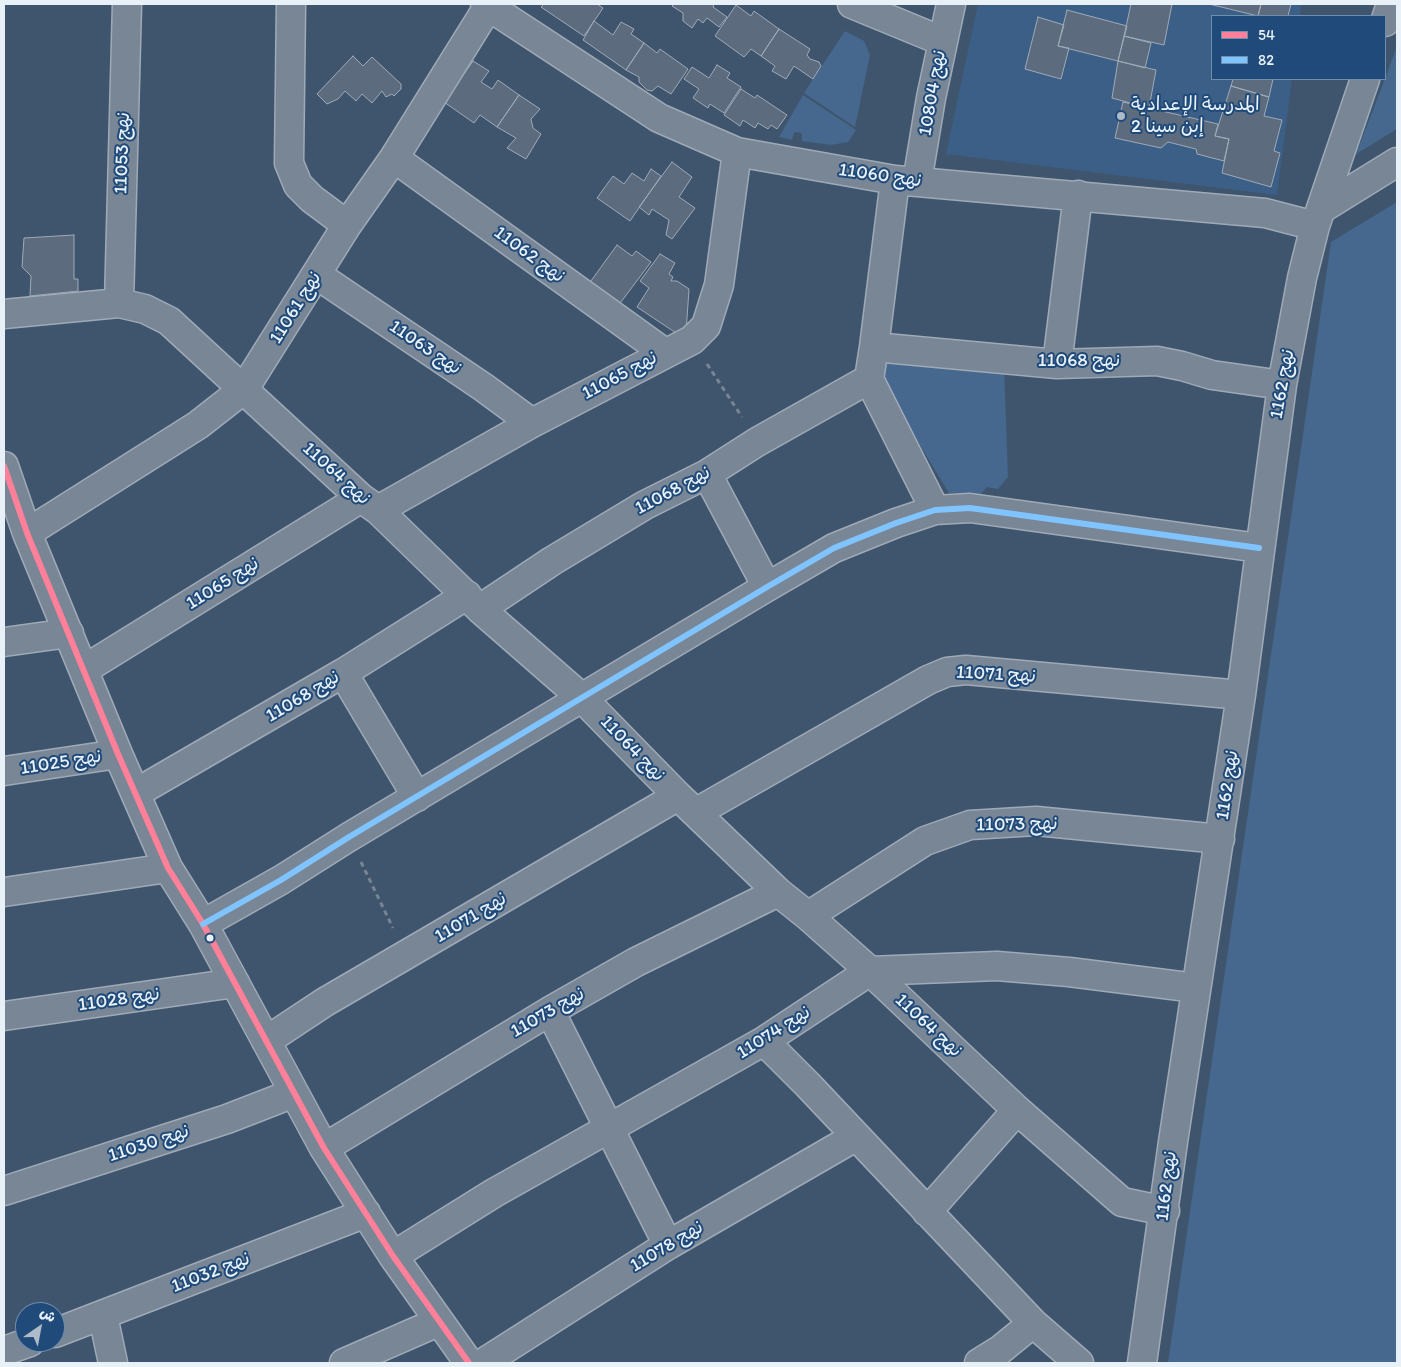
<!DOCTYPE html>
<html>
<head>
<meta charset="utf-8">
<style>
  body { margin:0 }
  #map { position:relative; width:1401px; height:1367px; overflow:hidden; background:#3f556e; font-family:Itim,"Playpen Sans Arabic",sans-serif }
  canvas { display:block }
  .frame { position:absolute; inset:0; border:5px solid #e8f1f8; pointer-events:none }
  .legend { position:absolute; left:1211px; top:15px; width:175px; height:65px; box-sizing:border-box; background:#1f4a7a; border:1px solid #6f8dac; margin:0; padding:6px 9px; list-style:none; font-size:15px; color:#e8f1f8 }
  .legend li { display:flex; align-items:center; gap:10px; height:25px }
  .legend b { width:25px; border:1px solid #6f8dac }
  .north { position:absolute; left:15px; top:1302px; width:50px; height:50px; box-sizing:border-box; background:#1f4a7a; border:1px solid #6f8dac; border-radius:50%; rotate:33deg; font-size:14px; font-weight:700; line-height:20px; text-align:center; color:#e8f1f8 }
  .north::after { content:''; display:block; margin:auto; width:18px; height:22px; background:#adbac8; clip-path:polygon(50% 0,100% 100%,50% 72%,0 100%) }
</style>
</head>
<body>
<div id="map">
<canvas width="1401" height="1367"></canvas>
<div class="frame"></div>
<ul class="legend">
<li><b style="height:6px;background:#ff8098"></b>54</li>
<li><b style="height:6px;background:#80c4ff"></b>82</li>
</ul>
<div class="north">ش</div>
</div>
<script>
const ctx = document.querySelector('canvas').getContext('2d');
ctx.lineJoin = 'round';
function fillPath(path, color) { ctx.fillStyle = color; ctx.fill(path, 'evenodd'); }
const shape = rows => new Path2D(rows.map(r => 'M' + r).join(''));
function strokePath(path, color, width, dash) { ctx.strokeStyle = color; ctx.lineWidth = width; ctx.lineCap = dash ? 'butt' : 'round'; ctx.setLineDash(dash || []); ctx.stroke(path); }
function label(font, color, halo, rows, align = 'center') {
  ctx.font = font + ' Itim,"Playpen Sans Arabic",sans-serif'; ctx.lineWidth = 4; ctx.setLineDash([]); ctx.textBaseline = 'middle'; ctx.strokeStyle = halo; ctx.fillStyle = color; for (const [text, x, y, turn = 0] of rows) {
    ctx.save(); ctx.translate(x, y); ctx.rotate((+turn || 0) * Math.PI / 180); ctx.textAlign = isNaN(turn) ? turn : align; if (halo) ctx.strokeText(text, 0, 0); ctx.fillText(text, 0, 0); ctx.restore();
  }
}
const built = shape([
  [978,4,1301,4,1300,16,1212,16,1212,79,1292,79,1277,195,946,154]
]);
const green = shape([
  [845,31,864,41,870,55,855,127,804,93],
  [1397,46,1397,129,1356,154,1385,79],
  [803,95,856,130,848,142,831,145,802,141,802,133,794,132,792,140,779,137],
  [1397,202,1397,1363,1168,1363,1331,242],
  [875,356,1004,365,1008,477,998,489,987,487,980,495,949,493,879,378]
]);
const building = shape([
  [544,4,597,4,603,8,584,36,541,7,544,4],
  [674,4,714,4,713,7,727,17,719,27,707,18,703,23,698,19,692,28,683,21,683,13,672,6,674,4],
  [1131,4,1172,4,1164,45,1124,36,1131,4],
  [1209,4,1261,4,1258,16,1209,4],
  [1261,4,1291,4,1288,16,1258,16,1261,4],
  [736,5,751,16,754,11,779,29,761,56,751,49,744,57,715,36,736,5],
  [1067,10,1127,26,1118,61,1058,46,1067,10],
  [1038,17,1064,25,1058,46,1069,48,1061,79,1025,69,1038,17],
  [594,21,613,35,621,22,634,29,631,34,644,43,626,70,583,40,594,21],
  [779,29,810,49,807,55,810,59,819,62,821,66,813,79,794,66,786,79,772,71,775,66,761,56,779,29],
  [1124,36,1151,43,1145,68,1118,61,1124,36],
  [644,43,657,53,660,49,688,69,671,94,658,86,652,91,647,90,639,82,639,77,626,70,644,43],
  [353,56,363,66,372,57,401,84,401,89,394,96,392,94,386,97,382,91,372,103,362,94,356,101,345,91,338,99,327,104,317,94,353,56],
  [473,61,489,71,481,82,492,89,498,80,519,95,497,127,480,115,474,123,444,102,473,61],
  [1118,61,1156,70,1149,108,1112,98,1118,61],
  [717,65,730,73,727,78,741,87,724,113,710,104,708,108,693,98,699,89,684,79,692,67,709,78,717,65],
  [1233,79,1273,79,1269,97,1231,86,1233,79],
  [1231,86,1269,97,1264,116,1282,120,1274,151,1280,153,1271,187,1222,173,1229,139,1215,136,1231,86],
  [741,89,755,98,757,95,787,115,777,129,771,125,768,129,758,123,755,128,743,120,740,126,724,115,741,89],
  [519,95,540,109,531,119,533,128,541,134,526,159,507,148,516,138,497,127,519,95],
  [1123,102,1218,124,1215,136,1229,139,1224,161,1197,154,1196,149,1168,142,1161,148,1115,138,1123,102],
  [672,162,692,177,679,197,695,208,672,239,666,235,669,220,652,209,649,215,639,207,672,162],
  [651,169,661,176,630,221,597,198,613,176,624,184,632,173,644,181,651,169],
  [74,235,74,279,78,279,78,291,30,296,31,276,22,267,24,238,74,235],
  [617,245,632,256,636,251,651,262,618,306,588,285,617,245],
  [660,254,675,263,669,274,673,277,671,281,677,281,689,289,686,333,679,335,637,307,649,288,640,281,660,254]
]);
const path = shape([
  [707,364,742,417],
  [361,862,393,928]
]);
const minor = shape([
  [291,4,289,163,298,185,312,199,347,225],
  [485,4,659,118,737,152,895,180,1265,213,1315,226],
  [852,4,942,41],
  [1385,22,1391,4],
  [394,158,665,353],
  [917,182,931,98,951,4],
  [1321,209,1397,162],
  [317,275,483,387,532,423],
  [119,303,127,4],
  [4,314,119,303,145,309,169,321,361,498,378,510,480,609,582,698,678,796,778,892,808,916,870,971,1017,1110,1122,1202,1165,1211],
  [874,347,895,180],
  [1057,364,1078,195],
  [869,379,935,510],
  [4,466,27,533,118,754,168,868,203,924,324,1148,393,1256,469,1363],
  [707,474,767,587],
  [378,510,532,423,692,340,706,326,719,285,737,152],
  [27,533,198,425,244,389,347,225,394,158,488,7],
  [480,609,552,561,645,505,707,474,757,442,869,379,874,347,1057,364,1157,361,1182,366,1212,375,1282,385],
  [4,642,69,633],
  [85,669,361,498],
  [343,673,417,797],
  [4,771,118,754],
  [136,793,343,673,467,595],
  [697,812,928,680,947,672,966,670,1241,695],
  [4,892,168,868],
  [808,916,925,841,970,825,1036,821,1220,839],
  [203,924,281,880,349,837,767,587,834,548,896,523,935,510,970,508,1259,548],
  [550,1011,668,1245],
  [4,1016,235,983],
  [266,1041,325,1002,678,796],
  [764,1041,808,1085,1033,1323,1079,1363],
  [324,1148,550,1011,636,962,778,892],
  [4,1191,227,1119,294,1093],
  [927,1212,1017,1110],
  [393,1256,494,1193,764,1041,870,971,997,966,1069,972,1196,988],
  [103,1316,113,1363],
  [55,1333,366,1213],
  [4,1351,30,1342],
  [344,1363,438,1322],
  [483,1363,668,1245,855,1137],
  [979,1363,1000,1350,1033,1323],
  [1142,1363,1173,1142,1241,695,1282,385,1302,278,1315,226,1365,79]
]);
const bus1 = shape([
  [4,466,27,533,118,754,168,868,203,924,324,1148,393,1256,469,1363]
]);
const bus2 = shape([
  [203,924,281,880,349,837,767,587,834,548,896,523,935,510,970,508,1259,548]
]);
const markers = [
  [1121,116,5,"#adbac8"],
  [210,938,4.5,"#e8f1f8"]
];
const streetNames = [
  ["نهج 10804",933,93,-80],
  ["نهج 11053",123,153,-88],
  ["نهج 11060",880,176,8],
  ["نهج 11062",529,255,36],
  ["نهج 11061",296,308,-58],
  ["نهج 11063",425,348,34],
  ["نهج 11068",1079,361],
  ["نهج 11065",620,376,-28],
  ["نهج 1162",1283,384,-80],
  ["نهج 11064",336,474,42],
  ["نهج 11068",673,491,-28],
  ["نهج 11065",223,584,-32],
  ["نهج 11071",996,675,3],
  ["نهج 11068",303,697,-31],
  ["نهج 11064",632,749,46],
  ["نهج 11025",61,763,-9],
  ["نهج 1162",1228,785,-82],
  ["نهج 11073",1017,825,-1],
  ["نهج 11071",471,918,-31],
  ["نهج 11028",119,1000,-8],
  ["نهج 11073",548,1013,-30],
  ["نهج 11064",928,1026,43],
  ["نهج 11074",774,1033,-32],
  ["نهج 11030",149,1144,-18],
  ["نهج 1162",1167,1186,-83],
  ["نهج 11078",667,1247,-31],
  ["نهج 11032",211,1273,-21]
];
const poiNames = [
  ["المدرسة الإعدادية",1131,105],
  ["إبن سينا 2",1131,127]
];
fillPath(built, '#3b5f87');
fillPath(green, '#46688e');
fillPath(building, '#5c6c7e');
strokePath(building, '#9faab7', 1);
strokePath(minor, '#9faab7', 31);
strokePath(path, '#798592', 3, [5, 4]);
strokePath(minor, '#798695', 28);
strokePath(bus1, '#ff8098', 6);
strokePath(bus2, '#80c4ff', 6);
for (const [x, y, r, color] of markers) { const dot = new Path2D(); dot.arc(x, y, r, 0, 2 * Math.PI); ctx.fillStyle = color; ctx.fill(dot); strokePath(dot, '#1f4a7a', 2); }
label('19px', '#e8f1f8', '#1f4a7a', streetNames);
label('19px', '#e8f1f8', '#1f4a7a', poiNames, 'left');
</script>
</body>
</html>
